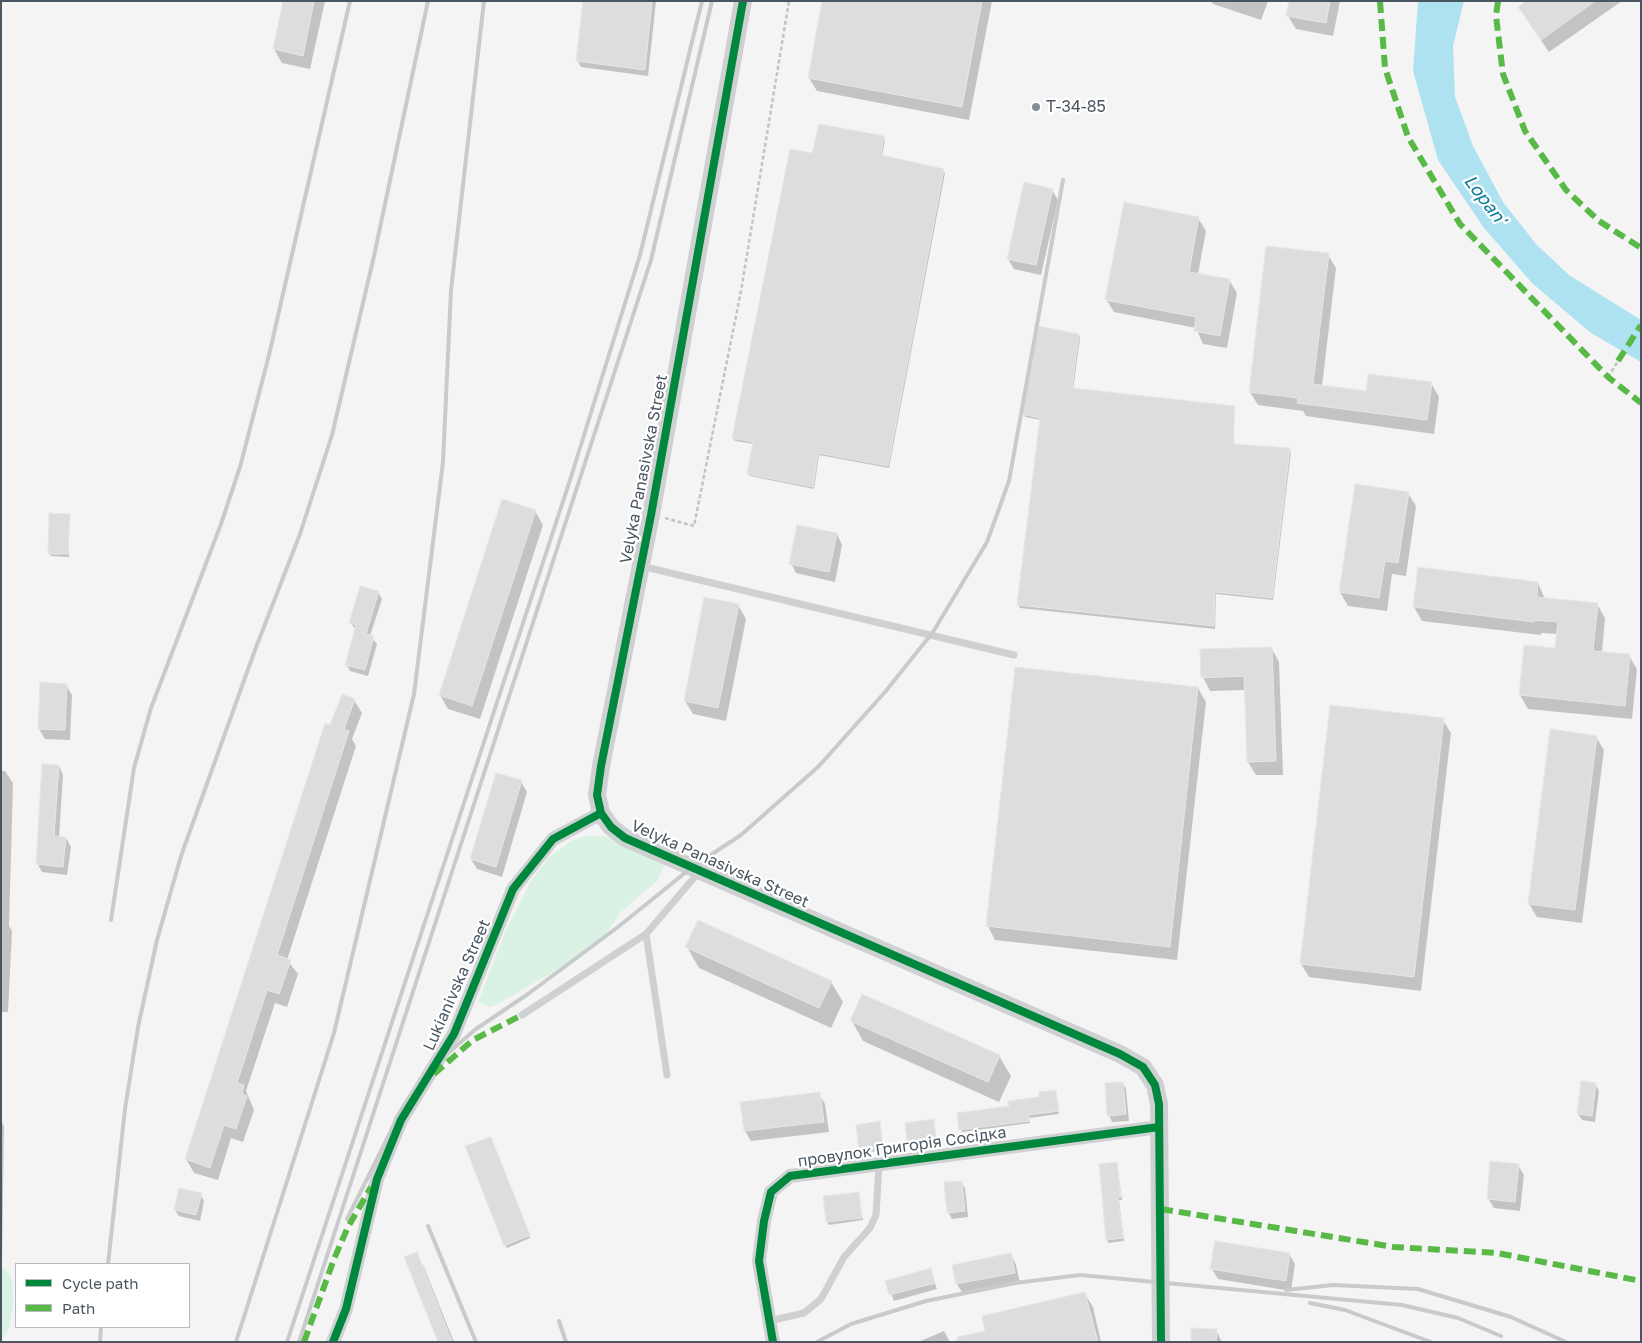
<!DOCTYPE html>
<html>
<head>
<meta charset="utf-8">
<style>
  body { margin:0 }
  #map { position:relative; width:1642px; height:1343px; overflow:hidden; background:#f4f4f4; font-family:"Golos Text",sans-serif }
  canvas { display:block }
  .frame { position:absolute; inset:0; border:2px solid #4a5661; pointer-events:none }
  .legend { position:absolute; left:15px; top:1263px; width:175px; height:65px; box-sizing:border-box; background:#fff; border:1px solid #b7bbc0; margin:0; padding:6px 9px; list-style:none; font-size:15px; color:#4a5661 }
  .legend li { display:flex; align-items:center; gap:10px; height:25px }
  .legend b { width:25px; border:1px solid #b7bbc0 }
</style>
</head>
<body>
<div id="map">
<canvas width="1642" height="1343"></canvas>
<div class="frame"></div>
<ul class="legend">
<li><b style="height:6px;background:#00873e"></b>Cycle path</li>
<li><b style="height:6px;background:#58b947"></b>Path</li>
</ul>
</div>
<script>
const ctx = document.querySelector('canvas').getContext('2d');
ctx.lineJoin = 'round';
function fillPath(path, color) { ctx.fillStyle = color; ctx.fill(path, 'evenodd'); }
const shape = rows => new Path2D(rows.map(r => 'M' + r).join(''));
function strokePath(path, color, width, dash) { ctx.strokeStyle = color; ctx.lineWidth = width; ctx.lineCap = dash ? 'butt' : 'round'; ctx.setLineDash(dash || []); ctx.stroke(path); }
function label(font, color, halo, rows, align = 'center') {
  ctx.font = font + ' "Golos Text",sans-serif'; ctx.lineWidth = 4.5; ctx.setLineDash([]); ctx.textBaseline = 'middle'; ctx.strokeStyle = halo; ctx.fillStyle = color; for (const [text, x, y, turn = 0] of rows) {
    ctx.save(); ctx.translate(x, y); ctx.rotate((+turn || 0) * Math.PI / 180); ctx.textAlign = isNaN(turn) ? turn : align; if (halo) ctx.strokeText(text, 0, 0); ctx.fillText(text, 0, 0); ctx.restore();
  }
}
const green = shape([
  [586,836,605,836,665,864,657,881,621,912,606,934,558,969,496,1005,489,1007,478,1002,506,930,531,881,548,858,571,841],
  [1,1266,6,1270,12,1280,13,1306,9,1328,1,1342]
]);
const water = shape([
  [1418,1,1464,1,1453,46,1455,97,1473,146,1503,202,1536,244,1569,275,1641,320,1641,362,1591,333,1533,284,1484,228,1438,160,1413,71]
]);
const shadow = shape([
  [284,1,325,1,310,69,282,63,274,49],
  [584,1,656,1,648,76,581,67,577,60],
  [823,1,992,1,969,120,817,91,809,78],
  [1211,1,1268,1,1261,20,1213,4],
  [1290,1,1340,1,1333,36,1296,29,1288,16],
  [1529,1,1622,1,1549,52,1519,8],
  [883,137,885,140,882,157,943,170,945,173,889,468,819,455,814,489,750,476,748,474,754,444,735,441,733,438,813,155],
  [1052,190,1058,200,1041,275,1014,269,1008,259],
  [1198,218,1206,231,1198,274,1229,280,1237,293,1227,348,1203,344,1196,328,1114,312,1106,299],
  [1328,255,1336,268,1322,386,1367,392,1431,383,1439,397,1434,434,1306,416,1303,411,1258,405,1250,392],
  [1079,335,1080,338,1073,390,1234,407,1234,445,1289,449,1291,452,1273,600,1216,594,1215,629,1020,608,1018,605,1041,420,1025,417,1024,414],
  [1408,493,1416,506,1406,576,1392,574,1387,611,1348,606,1340,592],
  [535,511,543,525,480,719,448,709,440,695],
  [69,515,69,557,51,556,49,553],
  [837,534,842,545,835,582,796,573,791,563],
  [1538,583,1545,599,1597,604,1605,618,1602,653,1629,656,1637,669,1632,719,1528,709,1520,695,1556,649,1558,634,1541,633,1541,635,1422,621,1414,607],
  [378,592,382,599,370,636,377,644,368,676,350,671,347,665,356,630,350,622],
  [738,605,746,619,726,721,693,714,685,701],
  [1272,649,1279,662,1283,775,1256,775,1248,762,1246,690,1210,691,1203,677],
  [66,685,72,695,70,740,45,739,39,729],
  [1198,688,1206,702,1177,960,995,940,988,926],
  [354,700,362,713,352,739,356,746,287,960,298,974,287,1007,275,1003,246,1091,254,1110,243,1142,231,1138,218,1180,194,1173,186,1159,331,726],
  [1443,720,1451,733,1421,991,1309,977,1301,964],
  [1596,737,1604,750,1582,923,1537,917,1529,904],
  [59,766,63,775,59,838,66,838,71,847,67,875,42,872,37,863],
  [1,771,5,771,13,783,9,926,12,931,8,1012,1,1012],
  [521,782,527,792,502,877,477,869,471,859],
  [687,947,831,982,843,1002,831,1028,699,968],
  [852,1021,999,1056,1011,1076,999,1102,863,1041],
  [1123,1083,1126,1089,1129,1121,1112,1122,1109,1115],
  [1595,1084,1599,1091,1595,1122,1582,1120,1578,1114],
  [1055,1091,1059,1114,1029,1118,1030,1123,962,1132,961,1130,1010,1107,1041,1098],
  [819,1094,825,1104,829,1132,751,1141,745,1131,742,1103],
  [1,1121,4,1126,2,1265,1,1265],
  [933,1121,937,1141,910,1144,909,1141],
  [879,1123,884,1150,862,1153,860,1150],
  [492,1142,530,1238,507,1248,505,1245],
  [1117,1163,1122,1200,1119,1200,1124,1241,1108,1243,1103,1208,1106,1208],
  [1518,1165,1524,1175,1520,1211,1494,1208,1488,1198],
  [961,1182,965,1188,968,1217,952,1219,948,1212],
  [858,1193,863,1220,829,1225,827,1222],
  [201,1195,204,1201,200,1221,179,1216,175,1210],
  [416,1254,424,1267,454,1342,439,1342],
  [1289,1254,1295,1264,1291,1291,1218,1279,1212,1269],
  [1011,1255,1016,1265,1020,1283,963,1294,957,1284],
  [930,1270,937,1289,894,1301,887,1282],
  [1085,1294,1093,1307,1101,1342,951,1342,987,1332],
  [1216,1330,1222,1342,1192,1342],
  [944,1331,950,1342,918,1342]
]);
const building = shape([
  [283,1,314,1,303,56,273,49,283,1],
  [583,1,652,1,645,70,576,61,583,1],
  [822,1,982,1,962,107,808,78,822,1],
  [1289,1,1330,1,1326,23,1286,16,1289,1],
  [1526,1,1595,1,1541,40,1518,7,1526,1],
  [819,124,884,136,881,155,944,169,888,466,818,453,813,487,747,474,753,442,732,438,790,149,812,153,819,124],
  [1024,182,1053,189,1036,265,1007,259,1024,182],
  [1124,202,1199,217,1189,272,1230,279,1220,336,1194,331,1196,317,1105,300,1124,202],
  [1266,246,1329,253,1313,384,1366,391,1368,374,1432,382,1427,420,1297,403,1298,398,1249,392,1266,246],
  [1038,326,1079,334,1072,388,1235,406,1233,444,1290,448,1272,598,1215,592,1214,626,1017,605,1040,418,1022,414,1038,326],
  [1355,484,1409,492,1398,563,1385,561,1379,598,1339,592,1355,484],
  [502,499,536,510,472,706,439,695,502,499],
  [49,513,70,514,68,554,48,554,49,513],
  [797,525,837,533,829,572,789,564,797,525],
  [1418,567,1538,582,1537,597,1598,603,1593,651,1630,654,1625,706,1519,695,1524,645,1555,648,1558,622,1534,620,1534,622,1413,607,1418,567],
  [360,586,379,591,366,634,374,636,365,670,345,665,356,625,349,623,360,586],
  [704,597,739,604,718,708,684,701,704,597],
  [1272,647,1276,761,1247,762,1244,676,1201,678,1200,649,1272,647],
  [1015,667,1198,687,1170,947,986,926,1015,667],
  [40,682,67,684,65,730,38,729,40,682],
  [342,694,355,699,344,729,349,731,277,955,291,960,279,994,267,990,237,1083,244,1085,242,1094,247,1096,236,1129,224,1125,210,1168,185,1159,325,723,330,725,342,694],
  [1330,705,1444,718,1414,977,1300,964,1330,705],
  [1550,729,1597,736,1575,910,1528,904,1550,729],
  [42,764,59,765,54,836,66,837,63,867,36,864,42,764],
  [496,773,522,780,496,867,470,859,496,773],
  [698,920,832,981,819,1008,685,947,698,920],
  [862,994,1000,1055,988,1082,850,1021,862,994],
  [1581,1081,1596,1083,1592,1116,1577,1114,1581,1081],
  [1123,1082,1126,1114,1107,1116,1105,1083,1123,1082],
  [1056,1090,1059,1111,1028,1115,1029,1121,959,1130,957,1113,1009,1106,1008,1101,1039,1097,1039,1092,1056,1090],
  [820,1092,824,1122,744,1131,740,1102,820,1092],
  [934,1119,936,1138,907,1142,905,1123,934,1119],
  [880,1121,883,1148,859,1151,856,1125,880,1121],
  [491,1137,530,1235,504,1246,465,1146,491,1137],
  [1490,1161,1519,1164,1515,1202,1487,1199,1490,1161],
  [1117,1162,1121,1197,1118,1198,1123,1238,1106,1240,1099,1164,1117,1162],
  [962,1181,965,1211,947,1213,944,1182,962,1181],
  [179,1188,202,1193,196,1215,174,1210,179,1188],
  [859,1192,862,1218,826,1222,823,1196,859,1192],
  [1215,1241,1290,1253,1286,1281,1210,1269,1215,1241],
  [417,1252,452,1342,438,1342,404,1257,417,1252],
  [1011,1253,1015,1273,956,1284,952,1265,1011,1253],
  [931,1268,935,1283,889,1295,885,1281,931,1268],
  [1085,1292,1098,1342,958,1342,957,1337,985,1331,982,1316,1085,1292],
  [1191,1328,1217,1329,1216,1342,1191,1342,1191,1328]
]);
const path = shape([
  [1608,377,1618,361],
  [665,518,694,526,741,291,789,1]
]);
const service = shape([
  [641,566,1014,655],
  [522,1015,646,934],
  [667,1075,646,934,699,872],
  [769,1321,804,1313,821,1299,844,1257,870,1228,876,1215,879,1164]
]);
const minor = shape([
  [333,1342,346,1309,377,1179,401,1120,454,1034,513,889,553,839,601,813],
  [773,1342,759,1261,764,1221,771,1192,790,1176,1159,1127]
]);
const tertiary = shape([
  [743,1,651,515,601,766,597,795,601,813,611,827,625,838,1120,1054,1143,1067,1155,1085,1159,1104,1161,1342]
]);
const rail = shape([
  [111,920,134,768,151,708,221,524,240,467,269,355,350,1],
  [347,1219,404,1105,441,1059,476,1029,528,994,618,927,691,868,741,835,819,766,885,692,933,632,987,542,1009,481,1063,180],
  [428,1226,476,1342],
  [108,1264,125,1109,138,1027,157,940,181,856,255,650,300,534,332,435,374,256,428,1],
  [1286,1290,1333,1285,1418,1289,1511,1317,1566,1342],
  [1310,1303,1345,1310,1431,1342],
  [559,1321,566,1342],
  [100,1342,101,1327],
  [236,1342,334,1033,414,694,443,462,451,290,484,1],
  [287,1342,571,477,640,255,702,1],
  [299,1342,651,260,712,1],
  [817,1342,851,1324,926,1301,1015,1283,1080,1275,1402,1305,1458,1318,1501,1336]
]);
const quiet = shape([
  [1380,1,1385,68,1408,137,1460,224,1608,377,1641,403],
  [1498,1,1496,16,1503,74,1525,131,1566,190,1599,221,1641,248],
  [1618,361,1641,325],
  [434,1074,473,1040,522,1015],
  [1161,1209,1394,1247,1497,1253,1641,1281],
  [304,1342,334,1259,348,1227,371,1187]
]);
const cycleway = shape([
  [743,1,651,515,601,766,597,795,601,813,611,827,625,838,1120,1054,1143,1067,1155,1085,1159,1104,1161,1342],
  [333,1342,346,1309,377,1179,401,1120,454,1034,513,889,553,839,601,813],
  [773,1342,759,1261,764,1221,771,1192,790,1176,1159,1127]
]);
const markers = [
  [1036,107,5,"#868d94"]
];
const poiNames = [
  ["Т-34-85",1046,107]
];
const streetNames = [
  ["Velyka Panasivska Street",644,469,-79],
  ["Velyka Panasivska Street",720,864,24],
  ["Lukianivska Street",457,985,-66],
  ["провулок Григорія Сосідка",902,1147,-8]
];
const waterNames = [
  ["Lopan'",1485,200,53]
];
fillPath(green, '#d9f2e3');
fillPath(water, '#aee2f0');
fillPath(shadow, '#0003');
fillPath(building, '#ddddde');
strokePath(building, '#e5e6e7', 1);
strokePath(path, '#bcc7c4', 2.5, [4, 2.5]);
strokePath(service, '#ced0d2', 7);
strokePath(minor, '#ced0d2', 14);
strokePath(tertiary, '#ced0d2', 18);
strokePath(rail, '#c9cacc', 4);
strokePath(quiet, '#58b947', 6, [12, 6]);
strokePath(cycleway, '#00873e', 8);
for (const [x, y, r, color] of markers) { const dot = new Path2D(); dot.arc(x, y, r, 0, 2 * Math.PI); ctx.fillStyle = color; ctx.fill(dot); strokePath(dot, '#fff', 2); }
label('16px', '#4a5661', '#fff', poiNames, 'left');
label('16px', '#4a5661', '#fff', streetNames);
label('italic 18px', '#0c7c9b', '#fff', waterNames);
</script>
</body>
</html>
